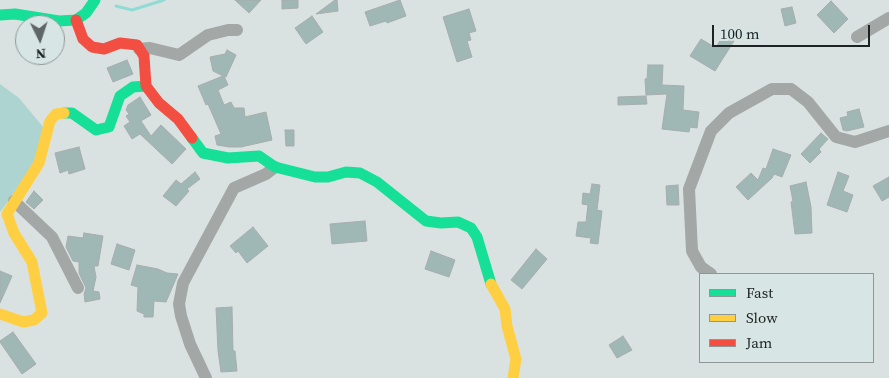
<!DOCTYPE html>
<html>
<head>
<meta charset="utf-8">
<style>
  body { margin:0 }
  #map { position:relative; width:889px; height:378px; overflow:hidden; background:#dae2e1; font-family:"Source Serif 4",serif }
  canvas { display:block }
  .legend { position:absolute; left:699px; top:273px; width:175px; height:90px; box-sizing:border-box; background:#d7e6e4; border:1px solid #8d9896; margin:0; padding:6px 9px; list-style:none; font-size:15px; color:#1d2322 }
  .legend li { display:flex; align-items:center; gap:10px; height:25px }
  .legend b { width:25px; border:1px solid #8d9896 }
  .north { position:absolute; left:15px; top:15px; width:50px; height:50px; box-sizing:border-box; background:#d7e6e4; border:1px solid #8d9896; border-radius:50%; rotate:176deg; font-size:14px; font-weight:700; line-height:20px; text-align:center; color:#1d2322 }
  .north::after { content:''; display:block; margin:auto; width:18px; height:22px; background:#5f6665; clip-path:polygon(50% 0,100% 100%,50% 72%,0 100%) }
  .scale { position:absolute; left:712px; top:25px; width:158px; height:22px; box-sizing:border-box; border:2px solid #1d2322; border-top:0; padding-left:6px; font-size:15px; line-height:18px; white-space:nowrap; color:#1d2322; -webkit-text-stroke:4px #d7e6e4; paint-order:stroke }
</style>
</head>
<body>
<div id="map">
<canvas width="889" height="378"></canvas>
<ul class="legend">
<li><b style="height:6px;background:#16e098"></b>Fast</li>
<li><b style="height:6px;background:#ffcf43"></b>Slow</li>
<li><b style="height:6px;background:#f24e42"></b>Jam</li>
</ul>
<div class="north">N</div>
<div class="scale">100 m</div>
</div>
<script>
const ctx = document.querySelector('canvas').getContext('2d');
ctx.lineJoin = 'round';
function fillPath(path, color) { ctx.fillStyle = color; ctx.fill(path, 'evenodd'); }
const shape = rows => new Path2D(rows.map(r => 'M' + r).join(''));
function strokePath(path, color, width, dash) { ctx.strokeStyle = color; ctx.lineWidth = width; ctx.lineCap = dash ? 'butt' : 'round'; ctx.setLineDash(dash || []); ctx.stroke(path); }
const green = shape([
  [0,84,19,98,44,128,32,170,0,212]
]);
const stream = shape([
  [116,6,132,10,164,0]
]);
const building = shape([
  [235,0,261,0,249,13,235,0],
  [282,0,298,0,298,8,282,9,282,0],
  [335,0,337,0,338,11,316,14,335,0],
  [400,0,406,16,387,23,386,21,370,26,365,12,400,0],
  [831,1,848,19,834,33,817,15,831,1],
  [792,7,796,23,785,26,781,9,792,7],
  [469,9,476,31,469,33,471,40,467,41,472,57,457,62,443,17,469,9],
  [312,16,323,32,306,44,295,28,312,16],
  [723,35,734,41,715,71,690,56,701,39,716,48,723,35],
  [227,50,236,55,226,77,224,76,228,85,218,90,224,105,231,102,234,108,244,108,245,117,266,112,272,140,241,147,229,147,217,145,215,136,221,134,208,104,206,105,198,86,223,76,213,71,210,57,225,54,227,50],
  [127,60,133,74,113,82,107,68,127,60],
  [648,65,663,65,662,85,684,86,683,110,699,112,697,128,690,127,689,132,662,129,667,94,646,95,645,79,647,79,648,65],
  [646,96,647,104,618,105,618,97,646,96],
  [140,97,151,115,141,121,151,136,161,125,186,149,172,164,140,134,132,139,124,126,130,122,126,116,129,114,126,110,128,105,140,97],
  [859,109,864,127,847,131,843,130,840,118,848,116,847,112,859,109],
  [285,130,294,130,294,146,286,146,285,130],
  [821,133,828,139,819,149,821,152,810,163,801,154,821,133],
  [79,147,85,169,69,174,68,170,60,173,55,153,79,147],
  [773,149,791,155,782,177,774,174,772,178,748,200,736,187,751,173,758,180,763,168,766,169,773,149],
  [195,172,200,179,187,189,189,191,176,206,163,196,176,180,181,184,195,172],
  [838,172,849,176,843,191,853,195,847,212,827,205,838,172],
  [889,177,889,197,882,201,873,186,889,177],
  [806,182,811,207,812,233,795,234,791,202,793,201,790,186,806,182],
  [592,184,600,185,597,210,602,211,598,244,590,243,591,238,576,236,578,222,586,222,588,205,582,204,583,193,590,194,592,184],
  [678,185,679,205,667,205,666,186,678,185],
  [34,191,43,200,34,209,26,202,34,191],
  [365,221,367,241,332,244,330,224,365,221],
  [253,227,268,246,247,263,238,251,236,253,230,246,253,227],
  [84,233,103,236,98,266,94,266,96,277,93,291,99,292,100,299,85,302,84,294,86,288,79,273,79,262,73,261,66,247,68,236,83,238,84,233],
  [117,244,135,250,129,270,111,264,117,244],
  [536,249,547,259,522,289,511,280,536,249],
  [431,251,455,260,449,277,425,269,431,251],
  [137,265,158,269,167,273,178,274,166,302,154,301,153,317,144,317,144,314,137,311,138,287,131,285,137,265],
  [0,271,12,276,0,303,0,271],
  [232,307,233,351,235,351,237,371,221,372,218,351,216,308,232,307],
  [13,332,36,364,22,374,0,342,0,341,13,332],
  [623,336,632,350,617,358,609,345,623,336]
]);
const street = shape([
  [857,37,889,18],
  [139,49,150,48,179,55,208,35,228,30,237,30],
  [14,201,52,237,78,288],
  [711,274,701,267,692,251,689,189,711,131,729,113,772,89,791,89,808,102,836,137,855,142,889,131],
  [206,378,190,344,181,316,179,304,183,283,234,188,266,174,275,167]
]);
const fast = shape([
  [0,15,15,14,59,21,76,20,86,13,95,0],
  [64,113,72,113,96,130,109,127,120,96,133,87,146,86],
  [192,138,203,153,228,158,259,156,275,167,315,177,328,177,346,172,360,173,377,182,426,221,441,223,458,222,471,228,477,237,491,284]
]);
const slow = shape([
  [491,284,505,309,507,326,516,359,513,378],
  [0,314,23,322,34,320,42,313,32,262,14,233,7,214,39,163,50,121,56,114,64,113]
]);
const jam = shape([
  [76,20,83,39,92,47,104,49,120,43,137,45,144,56,146,86,159,103,178,119,192,138]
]);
fillPath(green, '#add4d0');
strokePath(stream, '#90dcd5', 3);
fillPath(building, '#9fb7b5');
strokePath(building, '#a7adad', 1);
strokePath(street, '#a3a7a6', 12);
strokePath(fast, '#16e098', 11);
strokePath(slow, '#ffcf43', 11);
strokePath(jam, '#f24e42', 11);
</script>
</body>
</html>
